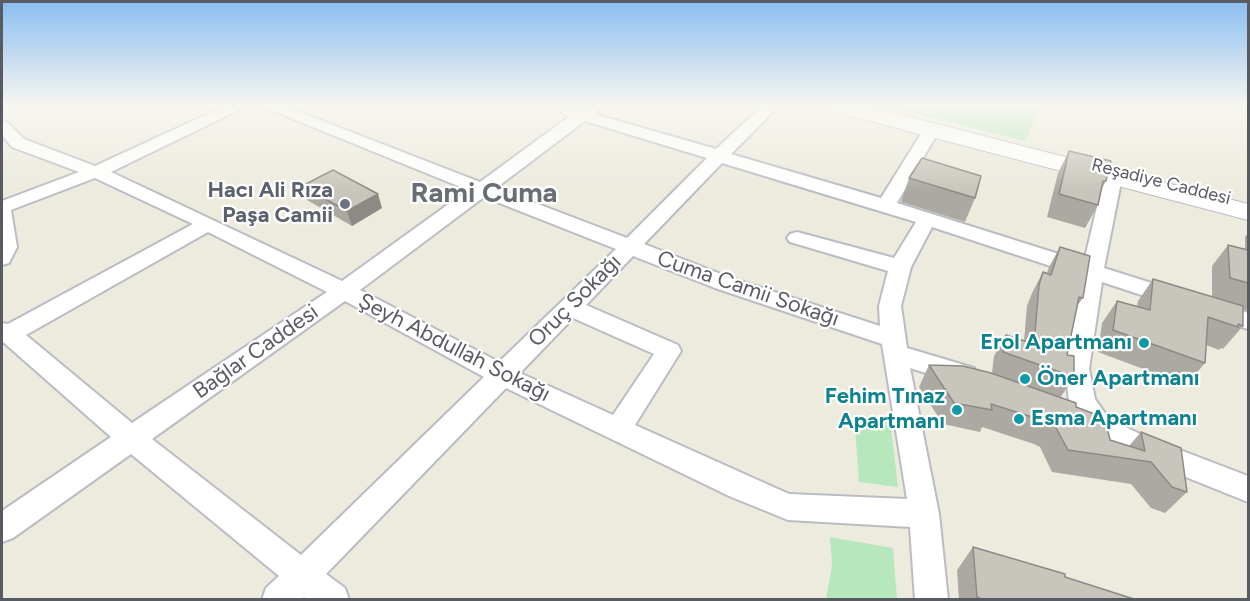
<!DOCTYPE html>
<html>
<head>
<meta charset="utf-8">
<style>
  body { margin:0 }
  #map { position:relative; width:1250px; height:601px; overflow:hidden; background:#edebde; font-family:Figtree,sans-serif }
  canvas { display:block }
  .frame { position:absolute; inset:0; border:3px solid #585b62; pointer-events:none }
</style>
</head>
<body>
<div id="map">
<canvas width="1250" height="601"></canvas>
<div class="frame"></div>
</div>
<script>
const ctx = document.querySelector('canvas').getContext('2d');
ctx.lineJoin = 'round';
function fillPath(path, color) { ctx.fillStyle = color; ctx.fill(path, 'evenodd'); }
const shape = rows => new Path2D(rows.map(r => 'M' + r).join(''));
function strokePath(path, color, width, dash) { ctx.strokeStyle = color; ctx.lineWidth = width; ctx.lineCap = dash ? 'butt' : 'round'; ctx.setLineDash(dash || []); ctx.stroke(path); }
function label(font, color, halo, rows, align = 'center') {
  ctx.font = font + ' Figtree,sans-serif'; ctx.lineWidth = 4.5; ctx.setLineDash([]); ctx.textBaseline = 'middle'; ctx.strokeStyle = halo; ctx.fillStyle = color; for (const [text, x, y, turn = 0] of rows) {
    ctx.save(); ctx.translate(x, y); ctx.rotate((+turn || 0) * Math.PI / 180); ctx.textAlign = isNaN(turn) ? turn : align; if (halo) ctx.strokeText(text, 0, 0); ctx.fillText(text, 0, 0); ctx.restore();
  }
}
const green = shape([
  [886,106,1047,106,1038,112,1025,141],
  [854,414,890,419,898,487,859,482],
  [830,537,893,548,897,599,826,599,832,565]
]);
const minor = shape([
  [225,106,247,106,111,172,342,281,468,190,261,106,284,106,480,182,570,116,544,106,580,109,595,107,597,110,594,114,716,149,762,106,779,106,731,154,881,198,924,129,932,124,940,129,897,203,1084,262,1104,177,1107,173,1119,173,1122,177,1104,268,1183,293,1186,298,1183,303,1175,306,1102,282,1089,369,1095,399,1109,419,1146,437,1248,476,1248,502,1126,453,1071,426,1067,418,1074,409,1069,401,1065,369,1081,276,932,227,911,267,901,306,907,348,974,368,978,375,974,382,965,385,910,368,939,514,948,600,915,600,910,527,788,520,729,496,506,388,326,574,345,588,349,600,307,600,304,597,301,600,262,600,266,588,279,576,131,454,13,538,2,542,2,511,111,437,2,341,2,323,8,324,193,224,95,178,11,210,17,247,9,263,2,265,2,201,79,172,12,147,2,135,2,121,8,123,24,139,95,166,225,106],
  [585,121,707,158,627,238,496,188,585,121],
  [722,163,916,222,894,258,797,232,790,234,787,238,790,242,888,271,879,306,880,326,731,278,644,244,722,163],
  [484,197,616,249,499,362,360,290,484,197],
  [208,232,327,292,132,423,26,335,208,232],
  [633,256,715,288,882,344,907,499,789,494,635,425,681,351,678,345,586,305,633,256],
  [345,301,484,377,301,555,152,439,345,301],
  [573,318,654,354,613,415,520,373,573,318],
  [1216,302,1248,313,1248,329,1208,316,1205,310,1208,304,1216,302]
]);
const secondary = shape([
  [829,106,867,106,1248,204,1248,220,832,111,829,106]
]);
const wall = shape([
  [1069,151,1106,181,1101,190,1098,205,1085,228,1047,217,1058,173],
  [909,178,975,198,965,222,901,202],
  [302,186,382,208,352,226,307,200],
  [1248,233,1248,311,1243,309,1243,326,1223,349,1221,348,1219,350,1206,345,1205,363,1186,385,1098,352,1102,323,1117,301,1137,306,1138,301,1153,279,1212,297,1212,266,1228,245,1245,249,1245,237],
  [1060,247,1083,298,1077,306,1067,355,1074,377,1060,398,1076,407,1110,440,1129,446,1141,432,1187,492,1165,513,1151,508,1131,484,1052,472,1040,447,1034,444,982,427,980,432,943,424,919,387,929,365,1036,389,992,373,994,356,1006,335,1024,341,1027,306,1032,293,1043,272,1047,273,1049,267],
  [973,547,1065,577,1137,600,959,600,957,570]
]);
const shadedWall = shape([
  [378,194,382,208,352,226,347,211]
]);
const building = shape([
  [1069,151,1111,161,1106,181,1103,181,1098,205,1059,194,1069,151],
  [922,158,981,176,975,198,909,178,922,158],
  [333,170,378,194,347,211,302,186,333,170],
  [1228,245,1248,250,1248,283,1230,278,1228,245],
  [1060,247,1090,256,1083,298,1079,297,1067,355,1074,356,1074,377,1003,352,1006,335,1034,344,1039,285,1043,272,1051,275,1060,247],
  [1153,279,1243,306,1243,326,1238,324,1238,327,1208,317,1205,363,1113,330,1117,301,1150,310,1153,279],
  [929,365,963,366,991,373,1076,403,1076,407,1105,418,1110,440,1145,451,1141,432,1181,448,1187,492,1172,487,1151,462,1068,450,1055,426,1048,422,991,404,992,410,954,403,929,365],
  [973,547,1065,574,1065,577,1137,600,984,600,977,597,973,547]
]);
const markers = [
  [345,204,6,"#6b7280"],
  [1144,343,6,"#0f9aa8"],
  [1025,379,6,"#0f9aa8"],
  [957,410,6,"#0f9aa8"],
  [1019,419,6,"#0f9aa8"]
];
const farStreetnames = [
  ["Reşadiye Caddesi",1161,182,14]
];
const worshipNames = [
  ["Hacı Ali Rıza",333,191],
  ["Paşa Camii",333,216]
];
const streetNames = [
  ["Cuma Camii Sokağı",748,289,19],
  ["Oruç Sokağı",575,301,-45],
  ["Şeyh Abdullah Sokağı",454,348,27],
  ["Bağlar Caddesi",256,352,-35]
];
const cultureNames = [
  ["Erol Apartmanı",1132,343],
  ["Öner Apartmanı",1037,379,"left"],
  ["Fehim Tınaz",945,397],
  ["Apartmanı",945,422],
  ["Esma Apartmanı",1031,419,"left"]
];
const districtNames = [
  ["Rami Cuma",484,194]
];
fillPath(green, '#b7e8bd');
strokePath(minor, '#babcc3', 4);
strokePath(secondary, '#babdc5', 2);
fillPath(minor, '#fff');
fillPath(secondary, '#fff');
fillPath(wall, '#aca9a2');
fillPath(shadedWall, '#8c8a84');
fillPath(building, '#c8c5bc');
strokePath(building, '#8c8a84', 1.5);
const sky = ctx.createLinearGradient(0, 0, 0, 191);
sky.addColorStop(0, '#8abdf1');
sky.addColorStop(0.55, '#f7f6f0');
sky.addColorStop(1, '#f7f6f000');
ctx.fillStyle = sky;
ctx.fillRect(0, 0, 1250, 191);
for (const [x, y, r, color] of markers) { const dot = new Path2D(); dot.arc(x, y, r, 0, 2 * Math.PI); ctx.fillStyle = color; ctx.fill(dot); strokePath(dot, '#fff', 2); }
label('18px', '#585b62', '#fff', farStreetnames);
label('bold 22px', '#5b616d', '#fff', worshipNames, 'right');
label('22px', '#585b62', '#fff', streetNames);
label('bold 22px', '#0d838f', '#fff', cultureNames, 'right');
label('bold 28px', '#696d74', '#fff', districtNames);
</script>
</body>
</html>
